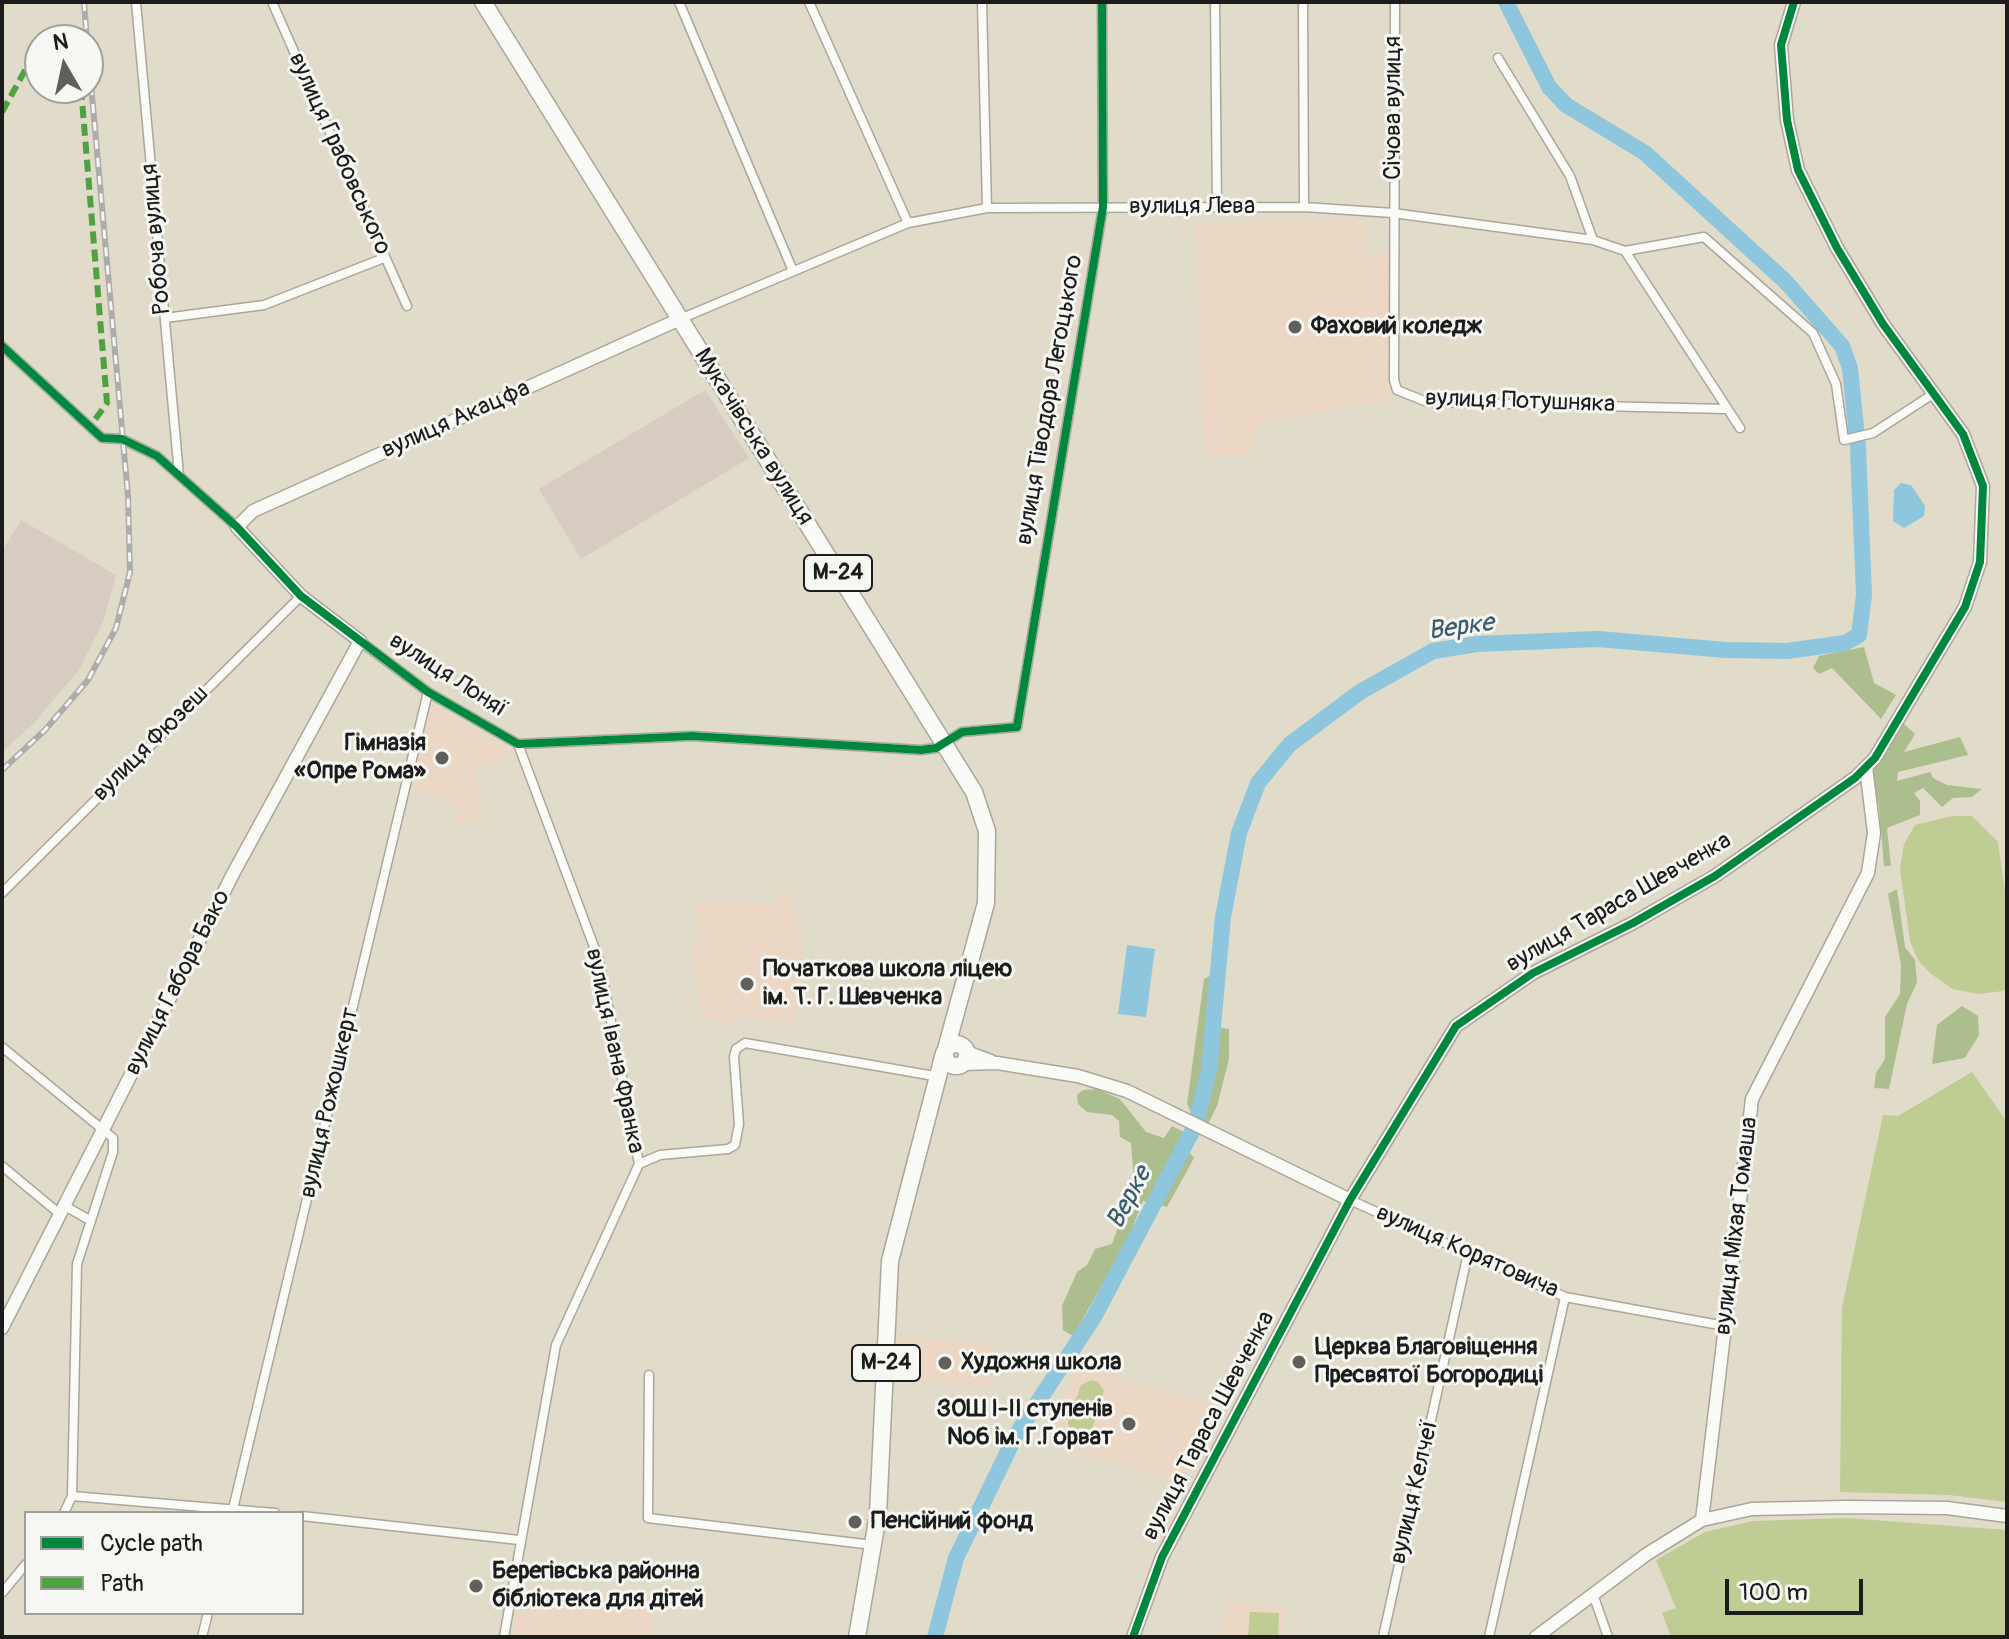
<!DOCTYPE html>
<html>
<head>
<meta charset="utf-8">
<style>
  body { margin:0 }
  #map { position:relative; width:2009px; height:1639px; overflow:hidden; background:#e1dbca; font-family:Pangolin,sans-serif }
  canvas { display:block }
  .frame { position:absolute; inset:0; border:4px solid #1c1c1c; pointer-events:none }
  .legend { position:absolute; left:24px; top:1511px; width:280px; height:104px; box-sizing:border-box; background:#f6f6f2; border:2px solid #9f9f9c; margin:0; padding:10px 14px; list-style:none; font-size:24px; color:#1c1c1c }
  .legend li { display:flex; align-items:center; gap:16px; height:40px }
  .legend b { width:40px; border:2px solid #9f9f9c }
  .north { position:absolute; left:24px; top:24px; width:80px; height:80px; box-sizing:border-box; background:#f6f6f2; border:2px solid #9f9f9c; border-radius:50%; rotate:351deg; font-size:22px; font-weight:700; line-height:32px; text-align:center; color:#1c1c1c }
  .north::after { content:''; display:block; margin:auto; width:28px; height:36px; background:#615f59; clip-path:polygon(50% 0,100% 100%,50% 72%,0 100%) }
  .scale { position:absolute; left:1725px; top:1579px; width:138px; height:36px; box-sizing:border-box; border:4px solid #1c1c1c; border-top:0; padding-left:10px; font-size:24px; line-height:28px; white-space:nowrap; color:#1c1c1c; -webkit-text-stroke:6px #f6f6f2; paint-order:stroke }
</style>
</head>
<body>
<div id="map">
<canvas width="2009" height="1639"></canvas>
<div class="frame"></div>
<ul class="legend">
<li><b style="height:10px;background:#00873e"></b>Cycle path</li>
<li><b style="height:10px;background:#4fa141"></b>Path</li>
</ul>
<div class="north">N</div>
<div class="scale">100 m</div>
</div>
<script>
const ctx = document.querySelector('canvas').getContext('2d');
ctx.lineJoin = 'round';
function fillPath(path, color) { ctx.fillStyle = color; ctx.fill(path, 'evenodd'); }
const shape = rows => new Path2D(rows.map(r => 'M' + r).join(''));
function strokePath(path, color, width, dash) { ctx.strokeStyle = color; ctx.lineWidth = width; ctx.lineCap = dash ? 'butt' : 'round'; ctx.setLineDash(dash || []); ctx.stroke(path); }
function label(font, color, halo, rows, align = 'center') {
  ctx.font = font + ' Pangolin,sans-serif'; ctx.lineWidth = 6; ctx.setLineDash([]); ctx.textBaseline = 'middle'; ctx.strokeStyle = halo; ctx.fillStyle = color; for (const [text, x, y, turn = 0] of rows) {
    ctx.save(); ctx.translate(x, y); ctx.rotate((+turn || 0) * Math.PI / 180); ctx.textAlign = isNaN(turn) ? turn : align; if (halo) ctx.strokeText(text, 0, 0); ctx.fillText(text, 0, 0); ctx.restore();
  }
}
const built = shape([
  [1367,220,1366,254,1389,253,1392,400,1259,423,1249,456,1204,456,1196,223],
  [429,704,503,746,509,758,474,770,483,820,455,824,457,812,448,799,408,787],
  [789,893,804,939,794,1023,736,1016,735,1023,720,1025,718,1018,703,1021,690,942,701,941,694,902,774,903,779,894],
  [897,1335,994,1347,989,1388,897,1379],
  [1082,1365,1219,1408,1179,1482,1040,1441],
  [528,1591,653,1595,652,1637,513,1636,516,1612,527,1612],
  [1224,1601,1286,1607,1283,1637,1221,1637]
]);
const industrial = shape([
  [705,390,749,458,581,559,539,489],
  [21,520,116,575,103,622,79,670,34,723,2,752,2,551]
]);
const green = shape([
  [1952,816,1972,816,1998,842,2007,906,2007,987,2003,991,1978,994,1953,989,1931,974,1918,960,1910,941,1900,869,1904,844,1915,825],
  [1972,1072,2007,1122,2007,1502,1949,1495,1840,1492,1842,1308,1883,1115,1898,1116],
  [1092,1380,1098,1382,1104,1391,1091,1432,1080,1436,1070,1433,1068,1422,1081,1385],
  [1846,1518,2007,1530,2007,1637,1671,1637,1662,1613,1676,1608,1656,1560,1705,1532,1754,1521],
  [1250,1612,1279,1613,1278,1637,1248,1637]
]);
const forest = shape([
  [1864,647,1874,683,1896,695,1881,719,1832,668,1819,674,1813,668,1819,656],
  [1903,723,1915,734,1904,752,1960,737,1968,755,1898,772,1897,781,1930,772,1933,778,1947,785,1982,789,1972,797,1953,798,1942,807,1923,788,1914,793,1920,801,1920,815,1887,828,1891,866,1884,866,1879,807,1871,773],
  [1897,889,1905,947,1915,960,1917,982,1907,1004,1889,1089,1874,1088,1876,1073,1885,1059,1885,1017,1900,994,1901,965,1888,894],
  [1210,976,1210,1026,1229,1029,1229,1059,1217,1106,1208,1124,1193,1116,1187,1104,1204,979],
  [1962,1006,1978,1016,1979,1035,1965,1058,1932,1064,1937,1025],
  [1097,1089,1120,1099,1146,1132,1164,1138,1172,1126,1184,1132,1183,1145,1194,1158,1167,1207,1143,1201,1127,1241,1073,1336,1063,1330,1062,1306,1077,1272,1087,1265,1095,1249,1112,1244,1134,1182,1131,1143,1120,1137,1119,1121,1112,1115,1087,1112,1078,1104,1077,1095,1083,1090]
]);
const water = shape([
  [1901,483,1911,485,1925,506,1924,516,1904,528,1893,521,1894,490],
  [1127,945,1155,949,1146,1017,1118,1014]
]);
const river = shape([
  [935,1637,956,1558,1016,1435,1094,1317,1195,1126,1209,1070,1223,917,1239,833,1258,783,1290,744,1360,692,1433,651,1477,644,1598,639,1726,650,1787,651,1845,643,1859,635,1864,595,1858,448,1850,368,1842,346,1786,282,1645,153,1566,105,1549,87,1506,2]
]);
const street = shape([
  [136,2,179,475],
  [272,2,407,306],
  [679,2,793,271],
  [809,2,908,223],
  [982,2,987,208],
  [1215,2,1217,206],
  [1303,2,1304,207],
  [1395,2,1394,380,1397,390,1427,402,1726,409],
  [1498,58,1570,176,1593,240],
  [165,318,264,305,384,258],
  [680,319,908,223,987,208,1304,207,1393,213,1593,240,1625,251],
  [2,346,102,438,122,439,157,456,237,527],
  [1740,428,1625,251,1704,237,1813,333,1836,384,1844,440,1873,433,1933,394],
  [360,641,428,692,518,744,692,736,921,750,936,748,962,732,1017,727,1103,207,1102,2],
  [2,893,301,596],
  [2,1047,113,1138,113,1152,77,1264,72,1496,64,1513],
  [639,1164,660,1155,728,1149,735,1145,739,1124,734,1057,736,1049,745,1043,940,1077],
  [2,1166,61,1215],
  [1350,1200,1565,1297,1725,1326],
  [65,1206,91,1221],
  [649,1375,648,1518,873,1545],
  [72,1496,275,1513],
  [232,1513,428,692],
  [302,1516,519,1540],
  [2,1593,26,1564],
  [1593,1594,1608,1637],
  [202,1637,208,1613],
  [504,1637,556,1345,639,1164,599,960,518,744],
  [1383,1637,1468,1253],
  [1489,1637,1565,1297]
]);
const secondary = shape([
  [967,1052,991,1061],
  [963,1064,997,1063,1078,1076,1127,1091,1350,1200],
  [2,1328,234,872,360,641,301,596,237,527,253,511,680,319],
  [1702,1520,1752,1099,1868,873,1874,833,1866,767],
  [1133,1637,1162,1557,1350,1200,1456,1026,1533,973,1633,923,1715,876,1855,778,1875,758,1965,607,1980,562,1983,486,1963,434,1883,324,1837,248,1798,170,1787,120,1781,45,1794,2],
  [1536,1637,1647,1554,1702,1520,1752,1509,1846,1507,1947,1508,2007,1516]
]);
const highway = shape([
  [483,2,974,792,987,831,986,903,946,1049],
  '945 1055a11 11 0 1 1 22 0a11 11 0 1 1-22 0Z',
  [857,1637,878,1515,890,1261,944,1053]
]);
const rail = shape([
  [84,2,87,40],
  [2,770,45,730,88,680,116,628,130,572,128,496,88,51]
]);
const quiet = shape([
  [81,88,107,403,91,425],
  [2,112,28,65,40,59]
]);
const cycleway = shape([
  [2,346,102,438,122,439,157,456,237,527,301,596,428,692,518,744,692,736,921,750,936,748,962,732,1017,727,1103,207,1102,2],
  [1133,1637,1162,1557,1350,1200,1456,1026,1533,973,1633,923,1715,876,1855,778,1875,758,1965,607,1980,562,1983,486,1963,434,1883,324,1837,248,1798,170,1787,120,1781,45,1794,2]
]);
const markers = [
  [1295,327,8,"#615f59"],
  [442,758,8,"#615f59"],
  [747,984,8,"#615f59"],
  [1299,1362,8,"#615f59"],
  [945,1363,8,"#615f59"],
  [1129,1424,8,"#615f59"],
  [855,1522,8,"#615f59"],
  [476,1586,8,"#615f59"]
];
const shields = [
  [838,573,68],
  [886,1363,68]
];
const shieldNames = [
  ["М-24",838,573],
  ["М-24",886,1363]
];
const streetNames = [
  ["Січова вулиця",1394,108,-90],
  ["вулиця Грабовського",339,154,66],
  ["вулиця Лева",1192,207],
  ["Робоча вулиця",157,239,-95],
  ["вулиця Тіводора Легоцького",1050,400,-80],
  ["вулиця Потушняка",1520,402,2],
  ["вулиця Акацфа",456,420,-24],
  ["Мукачівська вулиця",753,437,58],
  ["вулиця Лоняї",448,676,33],
  ["вулиця Фюзеш",151,744,-45],
  ["вулиця Тараса Шевченка",1619,903,-30],
  ["вулиця Габора Бако",178,983,-63],
  ["вулиця Івана Франка",614,1051,78],
  ["вулиця Рожошкерт",330,1103,-77],
  ["вулиця Міхая Томаша",1737,1226,-83],
  ["вулиця Корятовича",1467,1252,24],
  ["вулиця Тараса Шевченка",1209,1426,-62],
  ["вулиця Келчеї",1415,1492,-77]
];
const poiNames = [
  ["Фаховий коледж",1311,327],
  ["Гімназія",426,744,"right"],
  ["«Опре Рома»",426,772,"right"],
  ["Початкова школа ліцею",763,970],
  ["ім. Т. Г. Шевченка",763,998],
  ["Церква Благовіщення",1315,1348],
  ["Пресвятої Богородиці",1315,1376],
  ["Художня школа",961,1363],
  ["ЗОШ І-ІІ ступенів",1113,1410,"right"],
  ["№6 ім. Г.Горват",1113,1438,"right"],
  ["Пенсійний фонд",871,1522],
  ["Берегівська районна",492,1572],
  ["бібліотека для дітей",492,1600]
];
const waterNames = [
  ["Верке",1461,628,-8],
  ["Верке",1130,1198,-62]
];
fillPath(built, '#ebd7c3');
fillPath(industrial, '#d7ccc1');
fillPath(green, '#bfcc94');
fillPath(forest, '#adbe8e');
fillPath(water, '#8dc6dd');
strokePath(river, '#8dc6dd', 16);
strokePath(street, '#aaa69b', 11);
strokePath(secondary, '#aaa69b', 15);
strokePath(highway, '#aaa69b', 19);
strokePath(street, '#fafaf7', 8);
strokePath(secondary, '#fafaf7', 12);
strokePath(highway, '#fafaf7', 16);
strokePath(rail, '#adacaa', 6);
strokePath(rail, '#f6f6f2', 3, [9]);
strokePath(quiet, '#4fa141', 6, [12, 6]);
strokePath(cycleway, '#00873e', 8);
for (const [x, y, r, color] of markers) { const dot = new Path2D(); dot.arc(x, y, r, 0, 2 * Math.PI); ctx.fillStyle = color; ctx.fill(dot); strokePath(dot, '#f6f6f2', 3); }
for (const [x, y, w] of shields) { const box = new Path2D(); box.roundRect(x - w / 2, y - 18, w, 36, 6); ctx.fillStyle = '#f6f6f2'; ctx.fill(box); strokePath(box, '#1c1c1c', 2); }
label('bold 22px', '#1c1c1c', null, shieldNames);
label('24px', '#1c1c1c', '#f6f6f2', streetNames);
label('bold 24px', '#1c1c1c', '#f6f6f2', poiNames, 'left');
label('italic 26px', '#3b5c6c', '#f6f6f2', waterNames);
</script>
</body>
</html>
